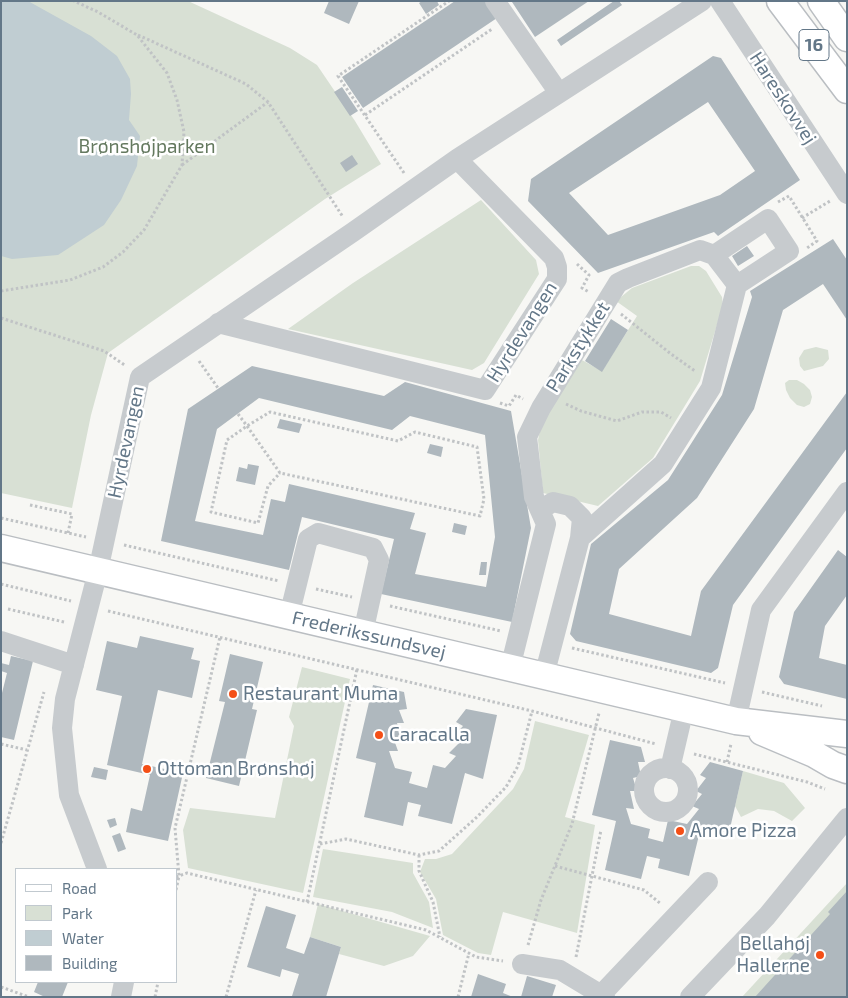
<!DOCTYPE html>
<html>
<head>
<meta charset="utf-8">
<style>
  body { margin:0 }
  #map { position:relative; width:848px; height:998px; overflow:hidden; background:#f7f7f4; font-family:"Exo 2",sans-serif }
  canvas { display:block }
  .frame { position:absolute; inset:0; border:2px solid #637788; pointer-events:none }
  .legend { position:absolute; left:15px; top:868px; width:162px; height:115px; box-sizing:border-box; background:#fff; border:1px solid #c1c9cf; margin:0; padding:6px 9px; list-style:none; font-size:15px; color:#637788 }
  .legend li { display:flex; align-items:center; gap:10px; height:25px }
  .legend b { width:25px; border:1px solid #c1c9cf }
</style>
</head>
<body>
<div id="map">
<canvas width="848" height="998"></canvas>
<div class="frame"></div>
<ul class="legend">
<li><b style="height:6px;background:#fff"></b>Road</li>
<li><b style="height:14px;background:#d8e0d4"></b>Park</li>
<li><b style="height:14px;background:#c0cdd2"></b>Water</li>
<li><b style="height:14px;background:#afb8be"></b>Building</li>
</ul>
</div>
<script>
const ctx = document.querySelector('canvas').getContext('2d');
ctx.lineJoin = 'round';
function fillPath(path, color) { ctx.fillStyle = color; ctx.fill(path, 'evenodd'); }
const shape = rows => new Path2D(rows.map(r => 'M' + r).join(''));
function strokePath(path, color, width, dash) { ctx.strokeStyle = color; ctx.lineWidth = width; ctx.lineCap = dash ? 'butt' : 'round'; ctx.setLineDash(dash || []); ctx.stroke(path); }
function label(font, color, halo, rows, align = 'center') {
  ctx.font = font + ' "Exo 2",sans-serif'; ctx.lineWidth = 5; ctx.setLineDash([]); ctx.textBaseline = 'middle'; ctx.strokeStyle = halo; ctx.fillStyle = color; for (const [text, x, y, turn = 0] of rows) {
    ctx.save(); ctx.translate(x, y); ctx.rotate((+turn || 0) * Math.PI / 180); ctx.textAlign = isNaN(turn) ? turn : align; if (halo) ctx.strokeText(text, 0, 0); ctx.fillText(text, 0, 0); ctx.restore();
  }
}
const green = shape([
  [1,1,188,1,290,48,317,65,355,121,381,164,325,199,108,353,91,415,72,508,1,493],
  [481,200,536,260,539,274,484,363,472,370,288,329,353,283],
  [691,266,699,266,706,271,722,297,723,305,700,381,653,458,598,506,543,493,538,440,541,426,580,359,602,371,637,316,616,301,632,288],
  [816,347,828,350,829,359,823,366,804,371,800,366,799,358,804,350],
  [789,380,797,380,804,384,810,390,812,397,810,404,804,407,797,405,790,398,786,390,785,383],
  [302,667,350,679,303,893,188,868,183,830,190,808,275,818,294,726,289,717],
  [535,721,589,735,565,817,595,825,577,933,503,912,491,955,478,953,443,935,436,899,420,872,425,859,436,859,452,854,513,789,524,769],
  [743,771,784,783,805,808,792,821,774,811,758,809,741,817,735,806],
  [323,849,413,863,413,873,429,902,433,928,392,912,313,897],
  [847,883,847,997,742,997],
  [318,904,430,936,413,956,384,966,339,954,341,947,310,937]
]);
const water = shape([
  [1,1,28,1,91,36,117,56,130,79,131,94,129,120,140,136,137,166,121,200,104,225,58,255,12,259,1,256]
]);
const building = shape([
  [329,1,359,1,349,24,324,13],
  [422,1,437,1,439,5,426,14,419,3],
  [455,1,485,1,497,18,363,108,342,77],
  [513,1,589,1,535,37,512,2],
  [614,1,619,1,622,5,561,46,557,40],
  [713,56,721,58,800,180,718,236,714,232,598,273,528,201,531,179],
  [708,102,755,171,720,195,608,235,569,193],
  [342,87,358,111,350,116,334,92],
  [352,155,358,164,346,172,340,163],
  [833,239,847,260,847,320,823,284,783,310,754,409,697,498,619,569,609,614,691,636,701,591,847,392,847,448,733,605,718,668,711,673,576,641,570,634,591,544,668,480,722,395,752,297,750,291],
  [747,246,754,256,738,266,732,256],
  [611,319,628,330,602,372,585,361],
  [252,366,384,396,405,382,511,411,531,528,512,622,381,594,394,539,302,517,289,570,161,541,188,409],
  [259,398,392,430,410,416,485,435,495,537,486,587,415,574,426,533,410,529,415,513,289,484,285,502,271,499,263,535,195,521,217,429],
  [280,419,302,424,299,433,277,428],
  [430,444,443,447,441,457,427,453],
  [248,464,259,466,255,485,236,481,239,467,247,469],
  [454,523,467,526,465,535,452,532],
  [838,550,847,557,847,595,825,626,819,658,847,665,847,699,784,684,779,677,794,612],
  [481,562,487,562,486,575,479,575],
  [140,636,194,648,191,659,200,661,192,698,158,690,142,764,183,773,168,841,126,832,131,808,142,811,150,775,107,765,122,696,96,690,107,641,137,648],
  [230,654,263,662,252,709,257,710,239,786,206,778,225,702,219,701],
  [11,656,33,661,14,740,1,737,1,697,7,673,1,671,1,663,9,665],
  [373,685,404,692,407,709,399,710,404,723,397,723,401,737,393,737,398,751,389,751,395,768,412,772,409,783,427,788,433,765,445,768,456,756,449,753,460,742,453,737,463,726,456,722,466,709,497,715,483,779,465,773,452,824,418,816,421,805,408,802,403,826,364,817,376,763,356,758],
  [610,740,641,747,645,762,638,762,641,776,633,778,637,791,630,791,634,809,626,808,631,824,650,829,648,838,663,842,668,820,687,824,699,809,692,806,702,794,696,791,706,778,700,775,710,762,743,771,729,833,701,827,689,876,658,868,660,859,647,856,641,879,605,870,616,821,592,815],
  [94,767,108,770,106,780,91,777],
  [115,818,117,825,110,828,107,820],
  [120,833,126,849,118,852,112,836],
  [847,891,847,997,755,997,830,914,828,912],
  [266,906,296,915,286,948,304,954,310,937,341,947,326,997,292,996,299,974,282,969,280,977,247,967],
  [478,974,506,984,503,993,513,997,471,997],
  [527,976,556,985,552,997,521,997],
  [38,982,68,982,62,997,45,997,34,992]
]);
const path = shape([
  [138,35,246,84,268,102,343,217],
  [365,115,492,29],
  [182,165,268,102],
  [404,173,338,76,449,1],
  [778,202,789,196,817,241,807,248],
  [802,218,830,201],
  [577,264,589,275,582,288,589,292],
  [1,291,70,280,103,267,123,252,144,230,182,165,184,132,177,100,167,73,137,35,98,12,74,1],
  [621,314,671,354,695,371],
  [1,318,104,351,126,366],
  [199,361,218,388],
  [500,403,509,406,516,395,523,399],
  [566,404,581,411,617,421,642,412,661,412,671,418],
  [238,414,247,426,280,473,480,516,484,499,477,447,415,432,398,441,270,412,247,426,227,440,211,512,258,523,268,486,280,473],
  [30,505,72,514,68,533],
  [1,518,86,537],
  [124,545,279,581],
  [1,584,71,601],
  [316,589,352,597],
  [390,606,501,631],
  [8,609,64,622],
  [108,611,532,711,656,744],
  [572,648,725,683],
  [762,692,822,706],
  [1,744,27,750],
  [694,754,807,782,825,789],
  [727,762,731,744],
  [1,843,44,692],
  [320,844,346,839,419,855,439,851,477,817,506,787,518,766,532,711],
  [419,855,419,871,433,902,440,937],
  [555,866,644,890,661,904],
  [176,877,187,873,426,930,476,957,503,961],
  [176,890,179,876,175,828,220,637],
  [307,902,357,669],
  [528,945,541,900,572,824,599,713],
  [576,957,601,830],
  [1,987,29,997],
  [155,997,158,982],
  [226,997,256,890],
  [458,997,469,953]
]);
const minor = shape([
  [495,1,559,93],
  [720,1,847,194],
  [714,255,768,219,789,251,737,285],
  [218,323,485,390,557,279,557,267,554,258,457,159],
  [540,510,553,502,570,506,582,518,580,538],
  [289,616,308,539,318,533,373,548,379,560,363,633],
  [1,641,74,665],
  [510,668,546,524,534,497,527,437,541,408,618,283,628,278,700,250,714,255,737,285,711,388,663,464,580,538,544,676],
  [736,721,761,610,847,492],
  '644 790a22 22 0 1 1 44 0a22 22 0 1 1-44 0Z',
  [670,769,684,709],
  [97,869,69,795,62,728,65,699,98,571,140,377,353,232,457,159,702,1],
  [522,964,560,970,605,997],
  [121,997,124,982],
  [599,997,708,882],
  [690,997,767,916,847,818]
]);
const major = shape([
  [780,1,847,90],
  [821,1,847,38],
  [1,548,736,721,847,734],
  [762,732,814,754,833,765,847,770]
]);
const markers = [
  [233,694,5,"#f44f17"],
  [379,735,5,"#f44f17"],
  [147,769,5,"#f44f17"],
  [680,831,5,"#f44f17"],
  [820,955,5,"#f44f17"]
];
const shields = [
  [814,45,30]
];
const shieldNames = [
  ["16",814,45]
];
const streetNames = [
  ["Hareskovvej",783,98,57],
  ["Hyrdevangen",522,332,-58],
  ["Parkstykket",578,347,-58],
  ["Hyrdevangen",126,442,-78],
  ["Frederikssundsvej",369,635,13]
];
const parkNames = [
  ["Brønshøjparken",147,147]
];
const poiNames = [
  ["Restaurant Muma",243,694],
  ["Caracalla",389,735],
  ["Ottoman Brønshøj",157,769],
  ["Amore Pizza",690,831],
  ["Bellahøj",810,944,"right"],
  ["Hallerne",810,966,"right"]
];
fillPath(green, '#d8e0d4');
fillPath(water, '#c0cdd2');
fillPath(building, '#afb8be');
strokePath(major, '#babec2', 29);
strokePath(path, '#c0c3c5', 3, [2.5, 2.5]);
strokePath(minor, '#c7cbce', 20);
strokePath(major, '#fff', 26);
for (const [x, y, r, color] of markers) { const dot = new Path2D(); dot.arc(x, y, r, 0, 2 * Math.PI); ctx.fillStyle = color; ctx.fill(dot); strokePath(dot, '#fff', 2); }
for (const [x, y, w] of shields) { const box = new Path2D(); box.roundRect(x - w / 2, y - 15.5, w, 31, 4); ctx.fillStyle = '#fff'; ctx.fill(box); strokePath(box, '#637788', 1); }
label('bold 18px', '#637788', null, shieldNames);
label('19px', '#637788', '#fff', streetNames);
label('19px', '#64795f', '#fff', parkNames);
label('19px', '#637788', '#fff', poiNames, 'left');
</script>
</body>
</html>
